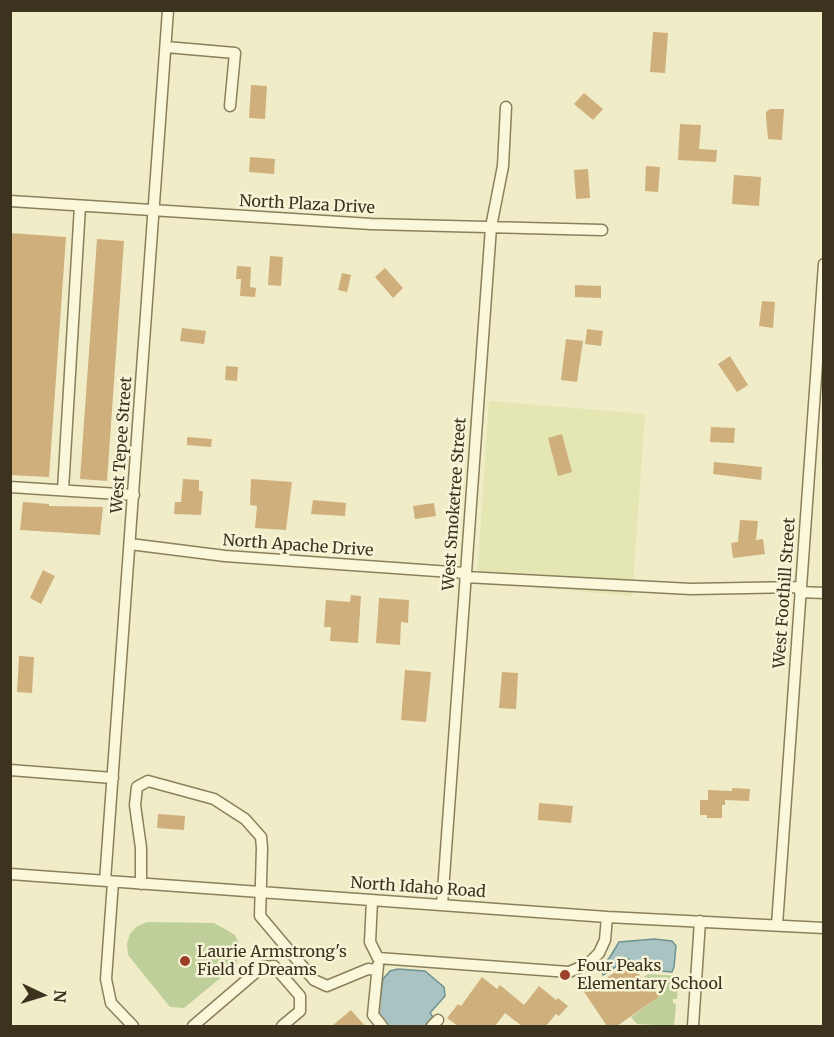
<!DOCTYPE html>
<html>
<head>
<meta charset="utf-8">
<style>
  body { margin:0 }
  #map { position:relative; width:834px; height:1037px; overflow:hidden; background:#f0ecc7; font-family:Merriweather,serif }
  canvas { display:block }
  .frame { position:absolute; inset:0; border:12px solid #3c331f; pointer-events:none }
  .north { position:absolute; left:12px; top:965px; width:60px; height:60px; -webkit-text-stroke:4px #f7f4d7; paint-order:stroke; rotate:94deg; font-size:16px; font-weight:700; line-height:24px; text-align:center; color:#3c331f }
  .north::after { content:''; display:block; margin:auto; width:21px; height:27px; background:#3c331f; clip-path:polygon(50% 0,100% 100%,50% 72%,0 100%) }
</style>
</head>
<body>
<div id="map">
<canvas width="834" height="1037"></canvas>
<div class="frame"></div>
<div class="north">N</div>
</div>
<script>
const ctx = document.querySelector('canvas').getContext('2d');
ctx.lineJoin = 'round';
function fillPath(path, color) { ctx.fillStyle = color; ctx.fill(path, 'evenodd'); }
const shape = rows => new Path2D(rows.map(r => 'M' + r).join(''));
function strokePath(path, color, width, dash) { ctx.strokeStyle = color; ctx.lineWidth = width; ctx.lineCap = dash ? 'butt' : 'round'; ctx.setLineDash(dash || []); ctx.stroke(path); }
function label(font, color, halo, rows, align = 'center') {
  ctx.font = font + ' Merriweather,serif'; ctx.lineWidth = 5; ctx.setLineDash([]); ctx.textBaseline = 'middle'; ctx.strokeStyle = halo; ctx.fillStyle = color; for (const [text, x, y, turn = 0] of rows) {
    ctx.save(); ctx.translate(x, y); ctx.rotate((+turn || 0) * Math.PI / 180); ctx.textAlign = isNaN(turn) ? turn : align; if (halo) ctx.strokeText(text, 0, 0); ctx.fillText(text, 0, 0); ctx.restore();
  }
}
const farmland = shape([
  [489,401,645,414,632,596,477,582]
]);
const green = shape([
  [147,922,214,923,225,929,235,935,239,944,239,956,235,966,184,1008,170,1007,128,955,127,943,130,934,136,927],
  [648,974,679,976,677,999,673,999,673,1003,676,1004,674,1026,637,1024,631,1017,660,996,649,980,643,983,641,979]
]);
const water = shape([
  [654,939,672,941,676,946,674,967,672,972,649,970,628,959,603,975,600,968,610,957,619,942,654,939],
  [398,969,425,971,444,987,445,996,430,1013,433,1017,425,1026,386,1026,382,1021,378,1012,383,979,390,971,398,969]
]);
const building = shape([
  [653,32,668,33,665,73,650,72],
  [251,85,267,86,265,119,249,118],
  [584,93,603,109,593,120,574,104],
  [770,109,784,109,782,140,768,139,766,116,766,112],
  [680,124,701,125,699,149,717,150,716,162,678,160],
  [250,157,275,159,274,174,249,172],
  [646,166,660,167,658,192,645,191],
  [588,169,590,198,576,199,574,170],
  [734,175,761,177,759,206,732,204],
  [10,233,66,237,49,477,10,475],
  [97,239,124,241,107,481,80,479],
  [270,256,283,257,281,286,268,285],
  [237,266,251,267,250,287,256,288,255,297,240,296,241,279,236,279],
  [385,268,403,288,393,298,375,277],
  [342,273,351,275,347,292,338,290],
  [575,285,601,286,601,298,575,297],
  [762,301,775,302,773,328,759,326],
  [182,328,206,331,204,344,180,341],
  [587,329,603,331,601,346,585,344],
  [566,339,583,341,577,382,561,380],
  [730,356,748,385,737,392,718,364],
  [226,366,238,367,237,381,225,380],
  [711,427,735,428,734,443,710,442],
  [562,434,572,472,558,476,548,438],
  [187,437,212,439,211,447,187,445],
  [714,462,762,467,761,480,713,474],
  [183,479,199,480,199,491,203,491,201,515,174,514,175,502,181,502],
  [251,479,292,482,286,530,255,528,257,506,250,505],
  [313,500,346,503,345,516,311,514],
  [23,502,49,504,49,506,103,507,100,535,20,530],
  [434,503,436,516,415,519,413,506],
  [740,520,758,521,756,540,763,539,765,554,733,558,731,543,738,542],
  [43,570,55,576,41,604,30,598],
  [351,595,361,596,358,643,330,641,331,627,324,627,326,600,350,602],
  [379,598,409,600,408,623,401,622,400,645,376,643],
  [19,656,34,657,32,693,17,692],
  [405,670,431,672,426,722,401,720],
  [502,672,518,673,516,709,499,708],
  [732,788,750,789,749,801,725,800,725,805,722,805,722,818,707,818,707,815,700,815,700,800,708,800,708,790,732,791],
  [539,803,573,806,571,823,538,820],
  [158,814,185,816,184,830,157,828],
  [629,962,645,982,649,979,660,996,617,1026,607,1026,582,989,592,982,595,986],
  [482,977,497,989,500,985,524,1005,539,986,556,1000,558,998,568,1006,559,1016,556,1014,546,1026,522,1026,505,1013,495,1026,458,1026,447,1018,458,1004,461,1006],
  [351,1010,365,1026,332,1026]
]);
const minor = shape([
  [166,47,235,53,230,106],
  [10,201,371,224,602,230],
  [10,487,134,495],
  [63,490,80,206],
  [130,544,225,556,465,573],
  [465,577,691,589,800,587],
  [800,592,824,593],
  [10,770,113,778],
  [10,874,607,917,824,928],
  [105,881,168,10],
  [113,882,106,979,111,1003,133,1026],
  [141,884,141,848,135,805,137,787,148,781,214,799,245,819,261,837,262,848,260,916,314,980,327,986,368,969,377,970],
  [372,901,370,942,378,958,569,972,588,964,599,953,605,940,607,917],
  [442,905,491,227,503,166,506,107],
  [777,925,824,264],
  [378,965,373,1015,382,1026],
  [193,1026,262,967,274,966,300,996,300,1011,282,1026],
  [432,1026,438,1020],
  [693,1026,700,921]
]);
const markers = [
  [185,961,6,"#9d4029"],
  [565,975,6,"#9d4029"]
];
const streetNames = [
  ["North Plaza Drive",307,205,3],
  ["West Tepee Street",122,445,-86],
  ["West Smoketree Street",455,504,-86],
  ["North Apache Drive",298,546,4],
  ["West Foothill Street",785,593,-86],
  ["North Idaho Road",418,888,4]
];
const poiNames = [
  ["Laurie Armstrong's",197,952],
  ["Field of Dreams",197,970],
  ["Four Peaks",577,966],
  ["Elementary School",577,984]
];
fillPath(farmland, '#e4e6b4');
fillPath(green, '#becf9a');
fillPath(water, '#a8c3c1');
strokePath(water, '#6e9291', 1.5);
fillPath(building, '#cfaf7c');
strokePath(minor, '#8c7f5b', 13);
strokePath(minor, '#faf7db', 10);
for (const [x, y, r, color] of markers) { const dot = new Path2D(); dot.arc(x, y, r, 0, 2 * Math.PI); ctx.fillStyle = color; ctx.fill(dot); strokePath(dot, '#f7f4d7', 2); }
label('16px', '#3c331f', '#f7f4d7', streetNames);
label('16px', '#3c331f', '#f7f4d7', poiNames, 'left');
</script>
</body>
</html>
